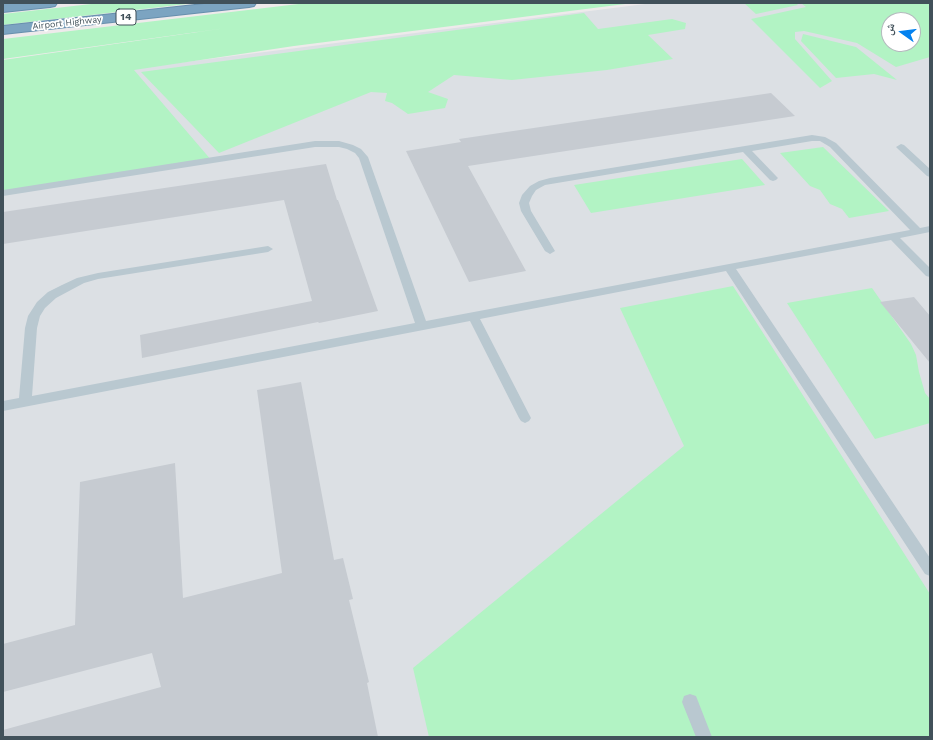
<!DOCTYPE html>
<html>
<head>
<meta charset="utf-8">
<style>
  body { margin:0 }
  #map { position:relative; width:933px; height:740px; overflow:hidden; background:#eeeaeb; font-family:"Work Sans","Noto Naskh Arabic",sans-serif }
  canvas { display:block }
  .frame { position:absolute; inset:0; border:4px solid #41515a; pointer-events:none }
  .north { position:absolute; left:881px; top:12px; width:40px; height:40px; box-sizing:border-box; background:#fff; border:1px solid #b3b9bd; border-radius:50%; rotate:284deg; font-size:11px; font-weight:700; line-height:16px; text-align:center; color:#41515a }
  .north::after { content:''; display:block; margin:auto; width:14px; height:18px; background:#0482ef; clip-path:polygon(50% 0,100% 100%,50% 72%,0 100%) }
</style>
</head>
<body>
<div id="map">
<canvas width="933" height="740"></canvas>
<div class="frame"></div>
<div class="north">ش</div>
</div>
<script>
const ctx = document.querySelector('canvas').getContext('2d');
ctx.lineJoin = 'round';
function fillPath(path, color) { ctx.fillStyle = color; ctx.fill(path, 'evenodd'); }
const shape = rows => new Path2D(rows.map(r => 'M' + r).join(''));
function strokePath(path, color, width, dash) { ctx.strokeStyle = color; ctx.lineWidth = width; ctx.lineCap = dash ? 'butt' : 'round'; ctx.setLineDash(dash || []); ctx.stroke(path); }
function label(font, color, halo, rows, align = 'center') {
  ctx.font = font + ' "Work Sans",sans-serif'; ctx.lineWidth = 3.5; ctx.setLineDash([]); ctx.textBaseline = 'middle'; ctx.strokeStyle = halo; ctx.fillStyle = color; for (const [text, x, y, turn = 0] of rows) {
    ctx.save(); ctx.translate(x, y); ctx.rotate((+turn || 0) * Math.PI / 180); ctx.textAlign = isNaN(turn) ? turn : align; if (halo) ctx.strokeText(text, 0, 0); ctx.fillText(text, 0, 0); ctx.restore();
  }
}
const airport = shape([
  [653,3,930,3,930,737,3,737,3,85],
  [889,20,913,20,913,44,889,44]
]);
const green = shape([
  [100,3,196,3,3,25,3,14],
  [307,3,633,3,294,46,134,70,212,161,3,193,3,60,226,28,3,59,3,39],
  [744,3,796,3,798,5,756,14],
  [801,3,930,3,930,57,896,67,857,43,804,31,795,32,795,39,832,81,820,88,751,19,806,7],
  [889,20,913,20,913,44,889,44],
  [584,13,598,29,672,19,686,23,685,29,648,35,673,59,607,70,512,80,454,75,428,92,448,99,445,108,408,114,392,103,385,101,387,93,371,92,219,153,141,72],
  [803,34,856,47,897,80,874,74,836,78,801,41],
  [823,147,889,211,849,218,842,209,830,204,820,190,810,186,780,153],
  [742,159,765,185,591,213,574,185],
  [733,286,930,594,930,737,429,737,413,668,684,446,620,308],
  [872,288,911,344,916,355,919,372,925,393,930,399,930,423,875,439,787,303]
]);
const building = shape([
  [771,93,795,116,468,166,526,271,469,282,406,151,461,142,459,139],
  [326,164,337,200,338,200,378,311,319,323,318,322,142,358,140,335,312,301,284,200,3,244,3,212],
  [914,297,930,316,930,363,880,302],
  [301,382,334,560,343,558,353,599,349,600,369,682,367,683,378,737,3,737,3,730,161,687,152,653,3,692,3,644,75,625,80,482,175,463,183,598,282,573,257,390]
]);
const lane = shape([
  [812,135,825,137,836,143,920,228,930,226,930,232,900,238,930,268,930,277,926,276,891,240,736,269,930,558,930,576,925,574,726,271,480,319,531,418,529,421,525,423,521,421,519,418,470,321,3,411,3,401,19,398,25,328,28,316,37,302,48,292,62,285,77,278,98,273,268,246,273,249,268,252,98,279,84,283,56,298,45,308,40,316,37,328,32,396,415,323,359,158,355,153,347,149,339,147,315,147,3,196,3,190,315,141,339,141,353,145,361,149,368,157,426,321,910,230,830,147,820,141,812,141,752,151,776,176,778,178,776,180,773,181,770,180,743,152,545,185,536,190,532,196,529,203,531,211,555,251,550,254,545,251,521,211,519,203,522,195,530,186,539,181,550,178,812,135],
  [901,144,904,145,930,169,930,177,927,176,898,149,896,147,901,144],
  [690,694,696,696,712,737,696,737,682,702,684,696,690,694]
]);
const highway = shape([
  [13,3,57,3,55,6,50,7,3,12,3,4,13,3],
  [213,3,256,3,254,6,249,7,3,34,3,26,213,3]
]);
const farStreetnames = [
  ["Airport Highway",67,23,-6]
];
const shields = [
  [126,17,20]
];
const shieldNames = [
  ["14",126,17]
];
fillPath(airport, '#dce0e4');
fillPath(green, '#b2f3c4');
fillPath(building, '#c6cbd1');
strokePath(highway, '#678fad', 2);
fillPath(lane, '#b9c8d0');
fillPath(highway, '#7ca4c1');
label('9px', '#41515a', '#fff', farStreetnames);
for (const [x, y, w] of shields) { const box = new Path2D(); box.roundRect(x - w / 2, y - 8, w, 16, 3); ctx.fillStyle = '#fff'; ctx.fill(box); strokePath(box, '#41515a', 1); }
label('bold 10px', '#41515a', null, shieldNames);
</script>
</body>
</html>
